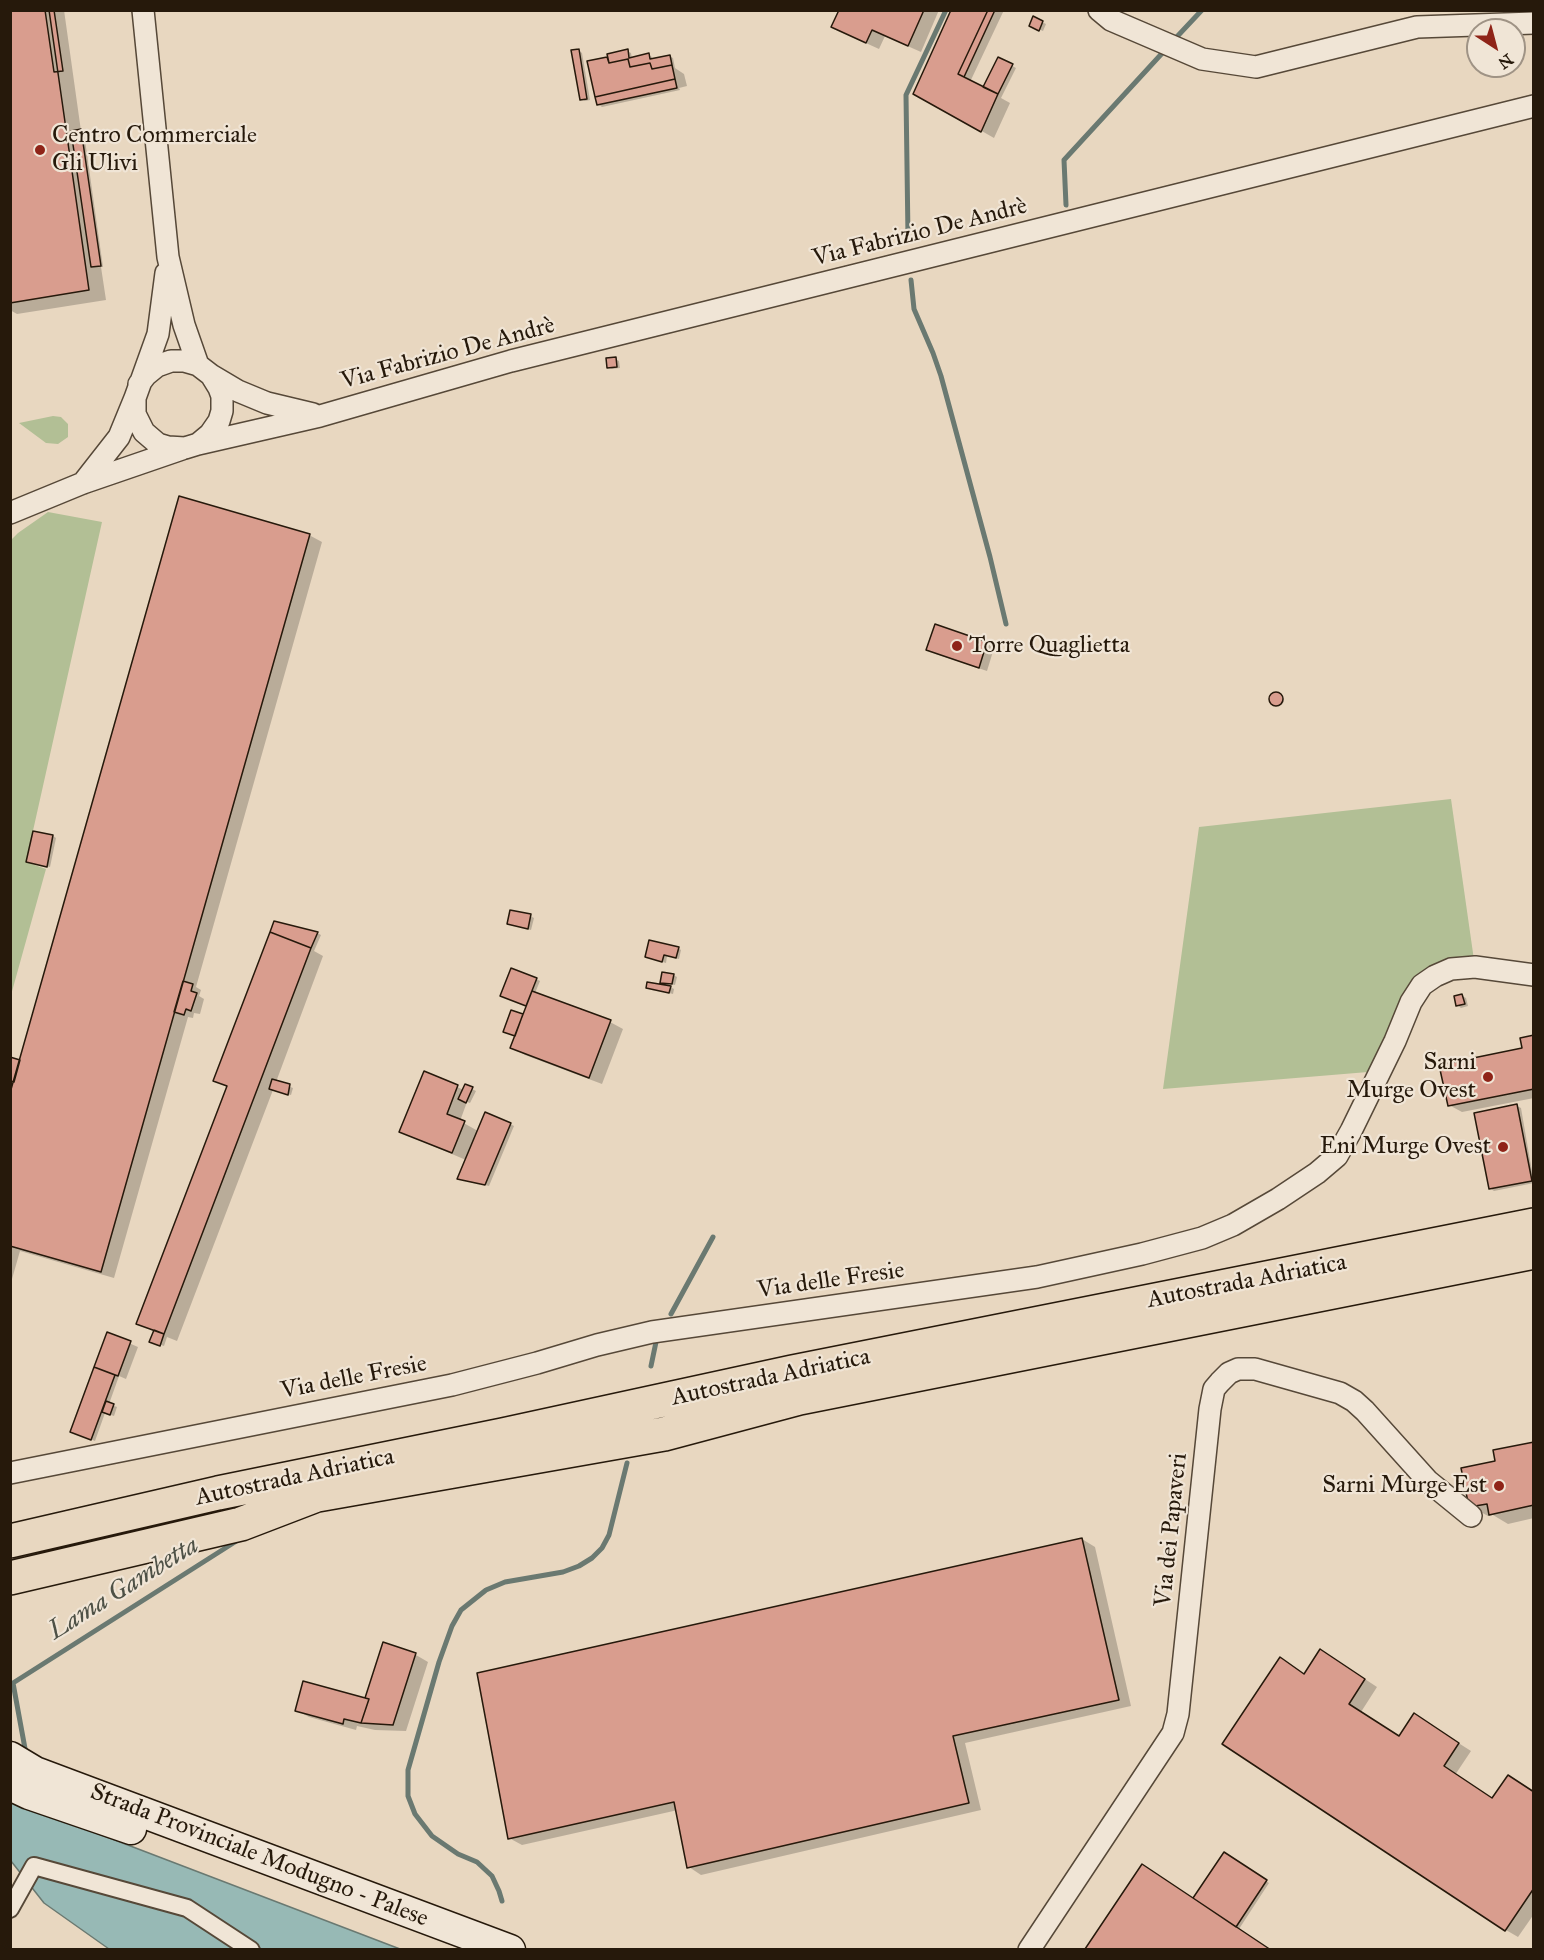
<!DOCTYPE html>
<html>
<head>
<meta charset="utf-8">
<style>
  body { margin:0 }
  #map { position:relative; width:1544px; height:1960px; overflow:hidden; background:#e8d7c0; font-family:"IM FELL Great Primer",serif }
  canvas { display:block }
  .frame { position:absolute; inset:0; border:12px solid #26190b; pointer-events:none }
  .north { position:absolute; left:1466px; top:18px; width:60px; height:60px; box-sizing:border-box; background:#f0e5d6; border:2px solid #9f9385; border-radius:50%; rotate:144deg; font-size:16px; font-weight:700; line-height:24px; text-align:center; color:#26190b }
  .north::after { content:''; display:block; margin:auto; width:21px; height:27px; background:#8f2418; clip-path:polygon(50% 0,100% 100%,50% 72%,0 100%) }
</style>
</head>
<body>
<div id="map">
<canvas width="1544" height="1960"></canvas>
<div class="frame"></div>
<div class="north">N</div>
</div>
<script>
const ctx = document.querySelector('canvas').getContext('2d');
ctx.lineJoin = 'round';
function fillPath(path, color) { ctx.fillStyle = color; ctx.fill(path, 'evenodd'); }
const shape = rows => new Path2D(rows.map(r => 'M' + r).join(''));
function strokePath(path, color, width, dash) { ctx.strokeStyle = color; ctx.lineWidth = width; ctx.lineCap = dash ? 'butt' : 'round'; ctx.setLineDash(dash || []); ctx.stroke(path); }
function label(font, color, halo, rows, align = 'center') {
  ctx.font = font + ' "IM FELL Great Primer",serif'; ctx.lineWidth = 4.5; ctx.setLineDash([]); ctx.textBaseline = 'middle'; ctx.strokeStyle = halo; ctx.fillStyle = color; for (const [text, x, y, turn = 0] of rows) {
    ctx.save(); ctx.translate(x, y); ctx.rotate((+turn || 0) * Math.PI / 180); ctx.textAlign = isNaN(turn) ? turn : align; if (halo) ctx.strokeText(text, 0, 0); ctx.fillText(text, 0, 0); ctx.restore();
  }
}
const green = shape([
  [53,416,61,417,68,424,68,437,58,444,46,443,19,423],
  [48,512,102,522,26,862,46,869,11,995,11,540,18,533],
  [1451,799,1475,967,1435,976,1380,1071,1163,1089,1199,827]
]);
const water = shape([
  [10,1800,400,1949,109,1949,44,1903,11,1861,10,1800]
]);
const shadow = shape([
  [10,10,64,10,81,131,84,133,103,267,101,267,106,300,17,314,10,310],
  [840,10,939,10,921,52,885,36,879,49,846,34,833,27],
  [953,10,1004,10,970,82,989,91,999,59,1016,68,1001,98,1010,103,994,138,915,93],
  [1034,18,1046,24,1043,31,1031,26],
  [578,50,582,53,590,100,585,101,581,99],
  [627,51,631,53,632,59,648,55,652,57,652,60,669,56,673,58,675,68,684,74,687,86,679,88,680,90,602,107,598,104,589,62,609,58],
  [615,359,619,361,620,368,612,369,608,367],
  [309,535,322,542,196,987,201,990,199,996,204,999,200,1014,194,1013,193,1018,188,1017,114,1278,20,1251,10,1286,10,1098,21,1062],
  [986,643,994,648,987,671,936,654,928,649],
  '1272 700a6 6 0 1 1 12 0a6 6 0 1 1-12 0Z',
  [53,836,56,838,50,867,28,861],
  [530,916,534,918,531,930,509,924],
  [317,933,321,935,314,951,323,956,276,1082,293,1088,291,1095,273,1090,177,1341,167,1337,164,1346,155,1343,155,1332,138,1323,228,1088,215,1080],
  [678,948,681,950,679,959,667,956,666,963,646,957],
  [673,975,677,977,675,985,662,982],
  [536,979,540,981,535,993,610,1022,623,1029,602,1084,525,1055,512,1047,516,1036,512,1012,524,1016,528,1006,505,998],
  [648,987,670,987,674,989,673,994],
  [1462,996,1466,998,1468,1006,1461,1008,1457,1005],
  [1534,1037,1534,1098,1462,1112,1449,1105,1524,1050],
  [425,1073,464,1090,466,1086,476,1091,470,1103,467,1102,460,1121,478,1131,510,1124,514,1126,489,1186,459,1178,466,1160,414,1138,401,1131],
  [1517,1106,1521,1108,1534,1183,1494,1191,1491,1189],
  [108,1334,138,1347,126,1379,119,1376,109,1404,117,1407,114,1416,105,1413,95,1441,72,1431],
  [1534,1444,1534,1518,1508,1524,1493,1515,1488,1516,1470,1506],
  [1082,1539,1095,1547,1131,1706,965,1743,981,1810,701,1875,689,1867,678,1810,522,1845,509,1838],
  [384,1644,416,1655,428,1662,406,1731,375,1730,357,1726,356,1730,309,1717,296,1710,366,1700],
  [1333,1658,1377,1687,1361,1712,1400,1738,1427,1723,1471,1751,1455,1775,1493,1800,1534,1792,1534,1914,1518,1937,1506,1930,1305,1675],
  [1225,1854,1269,1883,1239,1929,1270,1950,1087,1949,1194,1900]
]);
const stream = shape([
  [1172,42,1202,10],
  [1066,205,1064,160,1166,49],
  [908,237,906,95,946,10],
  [911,280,914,309,933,353,941,376,990,557,1006,624],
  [671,1314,713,1237],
  [651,1366,656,1342],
  [26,1754,13,1683,238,1540],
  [502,1901,499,1891,492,1876,477,1862,458,1854,432,1836,415,1814,408,1796,408,1770,439,1662,452,1626,461,1610,486,1590,505,1582,563,1572,579,1566,592,1558,602,1548,609,1535,627,1463]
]);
const building = shape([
  [10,10,49,10,89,290,10,303,10,10],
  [45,10,54,10,63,71,54,72,45,10],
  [839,10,924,10,908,46,872,30,866,43,831,27,839,10],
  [951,10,988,10,958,74,998,94,981,132,913,94,951,10],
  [988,10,995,10,964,77,958,74,988,10],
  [1033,16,1043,21,1039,31,1029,26,1033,16],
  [579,49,587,99,580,100,571,50,579,49],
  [628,49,629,58,649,53,650,59,670,55,672,65,652,69,650,63,630,67,628,59,609,63,607,54,628,49],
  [607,57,609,63,628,59,630,67,650,63,652,69,672,65,675,79,595,97,587,61,607,57],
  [998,57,1013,64,998,94,983,87,998,57],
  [675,79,677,88,597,105,595,97,675,79],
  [81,129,101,266,91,267,71,131,81,129],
  [616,357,617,367,607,368,606,358,616,357],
  [179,496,310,534,101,1272,10,1246,10,1093,179,496],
  [935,624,987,642,979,668,926,650,935,624],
  '1269 699a7 7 0 1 1 14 0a7 7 0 1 1-14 0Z',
  [33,831,53,835,47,867,26,862,33,831],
  [510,910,531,914,528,929,507,924,510,910],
  [274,921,318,932,311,948,270,932,274,921],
  [270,932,311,948,164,1334,136,1324,227,1086,213,1081,270,932],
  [649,940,679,947,676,958,664,955,662,962,645,957,649,940],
  [511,968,537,978,526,1006,500,996,511,968],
  [662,972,674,974,672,984,660,983,662,972],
  [183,981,193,984,191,991,197,993,191,1011,186,1009,184,1015,174,1012,183,981],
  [647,982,671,986,669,993,646,988,647,982],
  [532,991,611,1020,589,1078,510,1048,532,991],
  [1462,994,1465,1004,1456,1006,1454,996,1462,994],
  [511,1010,523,1014,515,1036,503,1032,511,1010],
  [1534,1035,1534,1089,1448,1106,1439,1065,1522,1048,1520,1038,1534,1035],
  [10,1057,20,1060,14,1082,10,1081,10,1057],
  [424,1071,458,1085,447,1114,465,1121,452,1153,399,1132,424,1071],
  [272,1079,290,1084,288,1095,269,1089,272,1079],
  [465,1084,473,1087,466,1103,458,1099,465,1084],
  [1517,1104,1532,1181,1489,1189,1474,1113,1517,1104],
  [485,1112,511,1123,485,1185,457,1179,485,1112],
  [154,1330,164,1334,160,1346,149,1342,154,1330],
  [107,1332,131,1341,118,1376,94,1367,107,1332],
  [94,1367,115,1375,91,1440,70,1432,94,1367],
  [106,1401,114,1404,110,1415,102,1412,106,1401],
  [1534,1442,1534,1505,1489,1515,1487,1504,1469,1507,1461,1468,1495,1461,1493,1450,1534,1442],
  [1082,1538,1119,1700,953,1736,969,1803,687,1868,674,1802,508,1839,477,1673,1082,1538],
  [383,1642,416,1653,393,1725,361,1723,369,1699,365,1698,383,1642],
  [1320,1649,1365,1679,1349,1704,1399,1736,1414,1713,1459,1743,1444,1766,1492,1798,1508,1775,1534,1792,1534,1888,1505,1931,1222,1744,1280,1657,1304,1674,1320,1649],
  [303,1681,369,1699,361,1723,344,1719,343,1724,295,1711,303,1681],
  [1224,1852,1267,1880,1236,1927,1193,1898,1224,1852],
  [1142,1864,1271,1950,1085,1949,1142,1864]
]);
const pedestrian = shape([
  [10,1909,34,1866,187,1908,251,1950]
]);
const minor = shape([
  [143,10,168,257,184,325,198,365],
  [1099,10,1111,20,1202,59,1256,67,1417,27,1534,23],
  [211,375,238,391,267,403,313,414],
  [135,398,135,414,144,432,158,444,168,447,185,448,198,444,210,434,219,421,222,411,222,396,219,388,211,375,198,365,184,361,171,361,157,366,146,375,139,384],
  [198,444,320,416,511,361,1534,106],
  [83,483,119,437,135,398,158,334,166,273],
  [10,513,83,483,182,449],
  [10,1473,452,1385,537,1363,597,1345,652,1332,1037,1277,1142,1254,1202,1238,1233,1225,1278,1199,1317,1173,1337,1156,1351,1131,1395,1041,1411,1002,1422,985,1435,976,1451,969,1475,967,1534,975],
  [1029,1950,1173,1733,1178,1714,1210,1409,1214,1389,1220,1382,1229,1373,1238,1369,1255,1369,1340,1393,1354,1401,1365,1411,1428,1481,1471,1516]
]);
const secondary = shape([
  [10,1757,35,1772,510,1950],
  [10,1785,29,1794,131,1829]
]);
const motorway = shape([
  [306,1497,664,1434,799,1398,1534,1252],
  [10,1541,218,1493,503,1435,792,1372,1534,1225],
  [10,1578,241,1524,314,1496]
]);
const markers = [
  [40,150,6,"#8f2418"],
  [957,646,6,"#8f2418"],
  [1488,1077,6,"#8f2418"],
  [1503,1147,6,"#8f2418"],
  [1499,1486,6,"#8f2418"]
];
const poiNames = [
  ["Centro Commerciale",52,136,"left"],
  ["Gli Ulivi",52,164,"left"],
  ["Torre Quaglietta",969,646,"left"],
  ["Sarni",1476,1063],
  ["Murge Ovest",1476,1091],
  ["Eni Murge Ovest",1491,1147],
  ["Sarni Murge Est",1487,1486]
];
const streetNames = [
  ["Via Fabrizio De Andrè",920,233,-14],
  ["Via Fabrizio De Andrè",448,354,-15],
  ["Via delle Fresie",831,1281,-8],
  ["Autostrada Adriatica",1247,1282,-11],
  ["Via delle Fresie",354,1378,-11],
  ["Autostrada Adriatica",771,1378,-12],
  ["Autostrada Adriatica",295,1478,-12],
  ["Via dei Papaveri",1172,1530,-84],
  ["Strada Provinciale Modugno - Palese",259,1856,21]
];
const waterNames = [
  ["Lama Gambetta",124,1589,-32]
];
fillPath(green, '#b2bf95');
fillPath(water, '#97b9b5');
strokePath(water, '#6a7971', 1.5);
fillPath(shadow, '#0003');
strokePath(stream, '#6a7971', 5);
fillPath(building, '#d99d8e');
strokePath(building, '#26190b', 1.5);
strokePath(pedestrian, '#564838', 20);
strokePath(minor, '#564838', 24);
strokePath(secondary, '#26190b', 33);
strokePath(motorway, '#26190b', 36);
strokePath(pedestrian, '#f0e5d6', 16);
strokePath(minor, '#f0e5d6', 21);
strokePath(secondary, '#f0e5d6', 30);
strokePath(motorway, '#e8d7c0', 33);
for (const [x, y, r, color] of markers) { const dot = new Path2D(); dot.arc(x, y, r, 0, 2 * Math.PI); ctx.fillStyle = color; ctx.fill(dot); strokePath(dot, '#f0e5d6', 2); }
label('24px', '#26190b', '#f0e5d6', poiNames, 'right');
label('24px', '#26190b', '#f0e5d6', streetNames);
label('italic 26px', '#4e5146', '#f0e5d6', waterNames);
</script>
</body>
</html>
